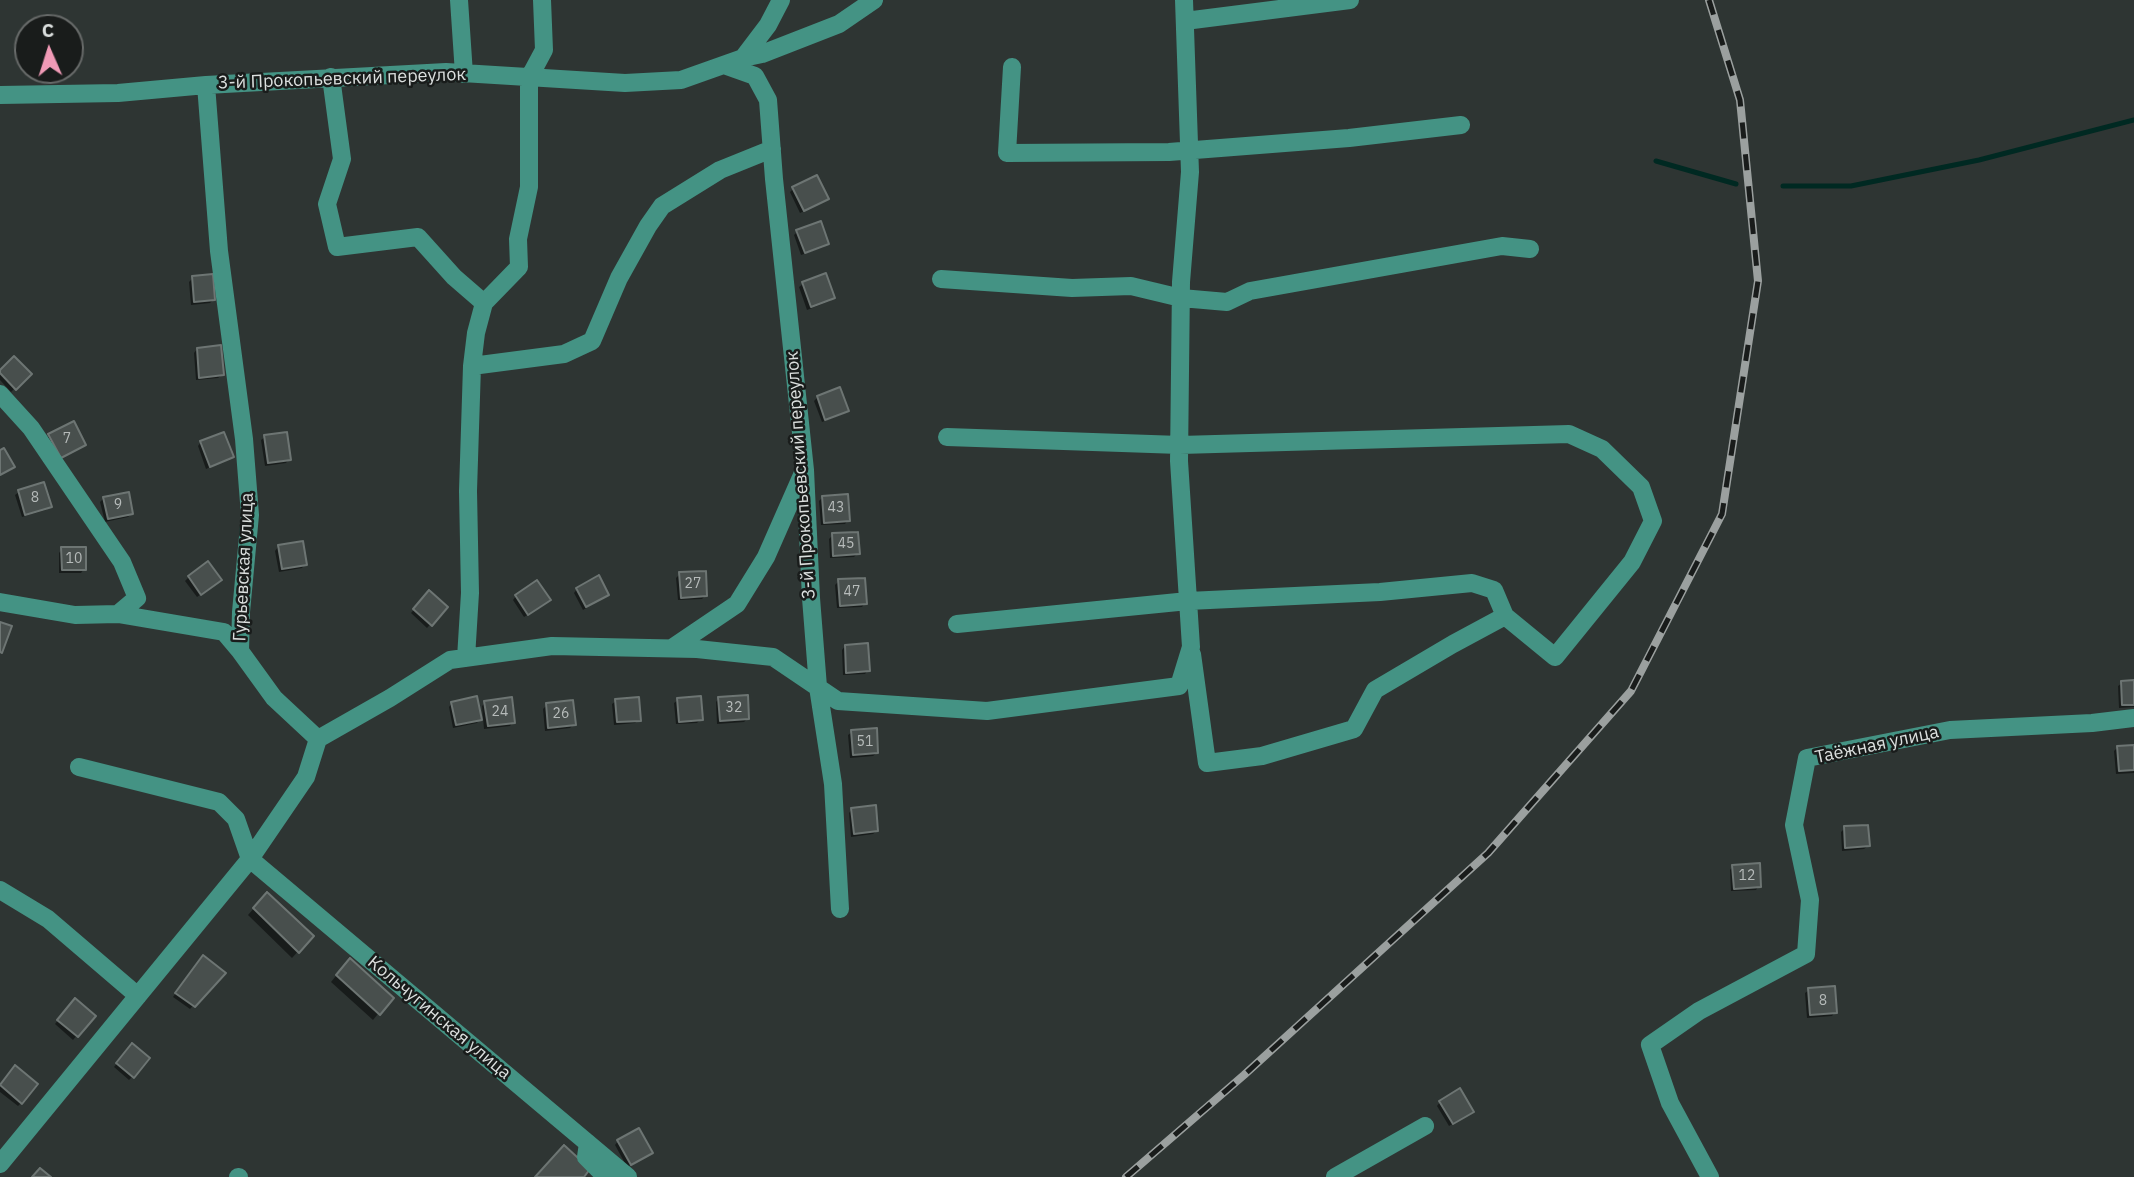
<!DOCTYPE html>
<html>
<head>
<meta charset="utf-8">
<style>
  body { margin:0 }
  #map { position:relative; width:2134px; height:1177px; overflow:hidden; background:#2e3533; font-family:"IBM Plex Sans",sans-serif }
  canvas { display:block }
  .north { position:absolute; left:14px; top:14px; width:70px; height:70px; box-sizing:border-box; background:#191c1b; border:2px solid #676a69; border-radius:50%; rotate:357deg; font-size:19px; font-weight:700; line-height:28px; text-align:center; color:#dbdfde }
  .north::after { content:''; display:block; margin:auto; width:24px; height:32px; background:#f09ab6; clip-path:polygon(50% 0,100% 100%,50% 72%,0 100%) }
</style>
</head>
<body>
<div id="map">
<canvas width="2134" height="1177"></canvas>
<div class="north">С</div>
</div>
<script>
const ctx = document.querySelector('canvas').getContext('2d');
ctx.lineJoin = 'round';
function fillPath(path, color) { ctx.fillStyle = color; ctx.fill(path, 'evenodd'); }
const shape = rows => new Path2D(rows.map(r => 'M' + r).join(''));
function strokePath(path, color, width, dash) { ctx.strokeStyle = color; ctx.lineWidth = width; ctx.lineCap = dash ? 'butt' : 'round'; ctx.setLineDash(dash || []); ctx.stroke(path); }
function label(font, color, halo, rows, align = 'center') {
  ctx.font = font + ' "IBM Plex Sans",sans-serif'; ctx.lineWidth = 5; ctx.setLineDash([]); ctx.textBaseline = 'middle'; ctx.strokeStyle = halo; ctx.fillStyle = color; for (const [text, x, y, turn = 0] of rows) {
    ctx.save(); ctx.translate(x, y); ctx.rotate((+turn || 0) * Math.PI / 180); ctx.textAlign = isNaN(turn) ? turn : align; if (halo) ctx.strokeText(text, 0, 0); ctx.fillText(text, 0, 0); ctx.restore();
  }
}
const shadow = shape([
  [793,189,823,202,800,213,790,192],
  [797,232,827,243,824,247,801,255,794,235],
  [193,278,213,300,210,303,191,305,189,282],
  [803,284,833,298,830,301,807,310,799,287],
  [197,349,222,375,218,378,196,380,194,353],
  [0,373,29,374,11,392,0,380],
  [818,397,847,411,843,414,822,422,814,401],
  [49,435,84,445,57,461,46,439],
  [265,437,289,459,286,463,265,466,261,440],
  [201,442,232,457,206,469,198,446],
  [19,492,50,506,46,510,22,517,15,495],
  [823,497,848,520,845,524,821,525,819,501],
  [104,498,131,514,128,517,105,522,100,502],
  [833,535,858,553,854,557,830,558,829,539],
  [278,547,305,564,302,568,279,572,275,551],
  [62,549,84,569,81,573,59,573,59,553],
  [680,574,706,595,702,599,678,600,676,578],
  [189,577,216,583,197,597,185,581],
  [839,581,865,603,862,607,837,608,835,585],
  [577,589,607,595,583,610,574,593],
  [429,593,446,607,427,628,411,613],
  [516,596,545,604,524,617,513,600],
  [845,646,868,670,865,674,843,675,842,650],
  [2134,682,2134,707,2119,708,2118,686,2122,683],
  [719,698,747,719,744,722,717,724,716,702],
  [678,700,701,719,697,723,676,724,674,703],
  [616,701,639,720,635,723,614,725,612,704],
  [452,703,480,719,477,723,453,728,449,707],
  [485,703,513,722,510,726,484,729,482,706],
  [547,705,574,724,570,728,545,731,543,709],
  [852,732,877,753,873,756,850,758,848,735],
  [2134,746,2134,773,2116,774,2114,751,2118,747],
  [852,809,877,831,873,834,851,837,849,813],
  [1845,828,1868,846,1864,849,1842,851,1841,832],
  [1733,866,1759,886,1756,890,1731,891,1730,870],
  [261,900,312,936,292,958,248,915],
  [200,961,223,973,190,1009,173,997],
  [344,966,391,998,373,1020,331,982],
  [1809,990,1835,1012,1832,1016,1807,1018,1805,993],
  [71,1004,93,1016,73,1040,55,1024],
  [129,1049,133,1076,129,1080,114,1067],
  [12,1071,21,1103,18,1106,0,1092,0,1086],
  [1440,1102,1468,1115,1449,1126,1437,1106],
  [618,1141,651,1153,627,1167,615,1145]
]);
const stream = shape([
  [1656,161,1736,184],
  [1783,186,1851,186,1979,160,2134,120]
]);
const building = shape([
  [817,175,829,199,804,211,792,187,817,175],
  [821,221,829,244,805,253,796,230,821,221],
  [826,273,835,298,811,307,802,282,826,273],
  [213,274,215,300,194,302,192,276,213,274],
  [221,345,224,375,199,378,197,348,221,345],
  [14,356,32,374,16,390,0,373,0,370,14,356],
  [840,387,849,411,825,420,817,396,840,387],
  [74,421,86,445,61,458,48,434,74,421],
  [224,432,234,457,210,467,200,441,224,432],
  [287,432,291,460,268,463,264,435,287,432],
  [4,448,15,467,0,475,0,450,4,448],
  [44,482,52,507,25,515,18,490,44,482],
  [129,492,133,514,108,519,103,497,129,492],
  [848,494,850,521,824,523,822,496,848,494],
  [858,532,860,554,833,556,832,533,858,532],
  [303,541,307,565,282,569,278,545,303,541],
  [61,547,86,547,86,570,62,570,61,547],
  [208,561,222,580,201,595,188,576,208,561],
  [706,571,707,596,681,598,679,572,706,571],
  [599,575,609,595,586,607,576,588,599,575],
  [865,578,867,604,840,606,838,579,865,578],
  [537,580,551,600,528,615,515,595,537,580],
  [429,590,448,607,432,626,413,609,429,590],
  [0,622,12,626,2,653,0,652,0,622],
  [868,643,870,671,846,673,845,645,868,643],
  [2134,680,2134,705,2122,705,2121,681,2134,680],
  [748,695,749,719,720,721,718,697,748,695],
  [477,696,482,720,456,725,451,702,477,696],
  [701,696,703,720,679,722,677,698,701,696],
  [512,697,515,723,488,726,484,701,512,697],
  [639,697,641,721,617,722,615,699,639,697],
  [573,700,576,725,548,728,546,703,573,700],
  [877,728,878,753,853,755,851,730,877,728],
  [2134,745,2134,770,2119,771,2117,746,2134,745],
  [876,805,878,831,854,834,851,808,876,805],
  [1868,825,1870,846,1845,848,1844,826,1868,825],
  [1760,863,1761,887,1734,889,1732,865,1760,863],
  [267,892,314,936,299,953,253,908,267,892],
  [203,955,226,973,195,1007,175,993,203,955],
  [350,958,394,998,380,1015,336,975,350,958],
  [1835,986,1837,1013,1810,1015,1808,988,1835,986],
  [75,998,96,1016,78,1037,57,1020,75,998],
  [132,1043,150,1058,134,1078,116,1063,132,1043],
  [15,1065,38,1084,22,1104,0,1085,15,1065],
  [1460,1088,1474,1112,1453,1124,1439,1101,1460,1088],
  [639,1128,653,1153,631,1165,617,1140,639,1128],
  [564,1145,590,1169,584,1177,535,1177,564,1145],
  [40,1168,51,1177,32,1177,40,1168]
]);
const minor = shape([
  [459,0,464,74],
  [1185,21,1350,0],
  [743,58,762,54,839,24,874,0],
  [724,65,755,76,768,100,774,179,805,470,811,598,818,687,833,784,840,909],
  [1012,67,1007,153,1169,152,1349,138,1461,125],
  [331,77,342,159,327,204,337,247,418,237,454,277,484,303],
  [206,85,219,251,244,439,250,515,241,612,240,651,274,698,318,739],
  [0,95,118,93,206,85,446,72,625,83,681,80,743,58,768,25,781,0],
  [941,279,1072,288,1131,286,1181,298,1227,302,1250,291,1502,246,1530,249],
  [472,366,476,333,484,303,519,267,518,239,529,187,529,78,544,50,542,0],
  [0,394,31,428,122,562,137,598,118,614,75,615,0,602],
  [947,437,1180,445,1569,434,1602,449,1641,487,1653,521,1632,562,1555,657,1505,616,1453,644,1375,690,1354,729,1262,756,1207,763,1192,654],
  [118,614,224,632,240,651],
  [957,624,1188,601,1380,592,1472,583,1494,590,1505,616],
  [672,648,737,604,766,557,803,473],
  [466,658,470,593,468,491,472,366,564,354,592,341,619,278,648,226,662,206,720,170,772,149],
  [318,739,390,698,450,660,552,646,697,649,773,657,838,701,987,711,1179,686,1191,647,1179,461,1181,282,1190,172,1184,0],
  [79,767,219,802,236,819,250,859,628,1177],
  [0,890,48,919,138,996],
  [588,1143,586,1157,606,1177],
  [0,1164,250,859,306,777,318,739],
  [238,1177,239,1177],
  [1335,1177,1425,1126],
  [1710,1177,1670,1103,1650,1045,1699,1011,1806,954,1810,900,1794,825,1807,758,1950,730,2092,723,2134,718]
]);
const rail = shape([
  [1126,1177,1244,1075,1488,853,1631,691,1722,514,1758,281,1740,100,1709,0]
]);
const numberNames = [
  ["7",67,439],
  ["8",35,498],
  ["9",118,505],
  ["43",836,508],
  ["45",846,544],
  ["10",74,559],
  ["27",693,584],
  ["47",852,592],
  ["32",734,708],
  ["24",500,712],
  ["26",561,714],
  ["51",865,742],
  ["12",1747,876],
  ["8",1823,1001]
];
const streetNames = [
  ["3-й Прокопьевский переулок",342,79,-2],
  ["3-й Прокопьевский переулок",801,475,-94],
  ["Гурьевская улица",244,567,-87],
  ["Таёжная улица",1877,745,-12],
  ["Кольчугинская улица",439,1018,40]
];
fillPath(shadow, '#0007');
strokePath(stream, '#002922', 5);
fillPath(building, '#484f4d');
strokePath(building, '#6d7573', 2);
strokePath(minor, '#449384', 18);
strokePath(rail, '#9ba09f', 8);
strokePath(rail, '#191c1b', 5, [16]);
label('14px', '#b6bbba', null, numberNames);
label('18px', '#dbdfde', '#191c1b', streetNames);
</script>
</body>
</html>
